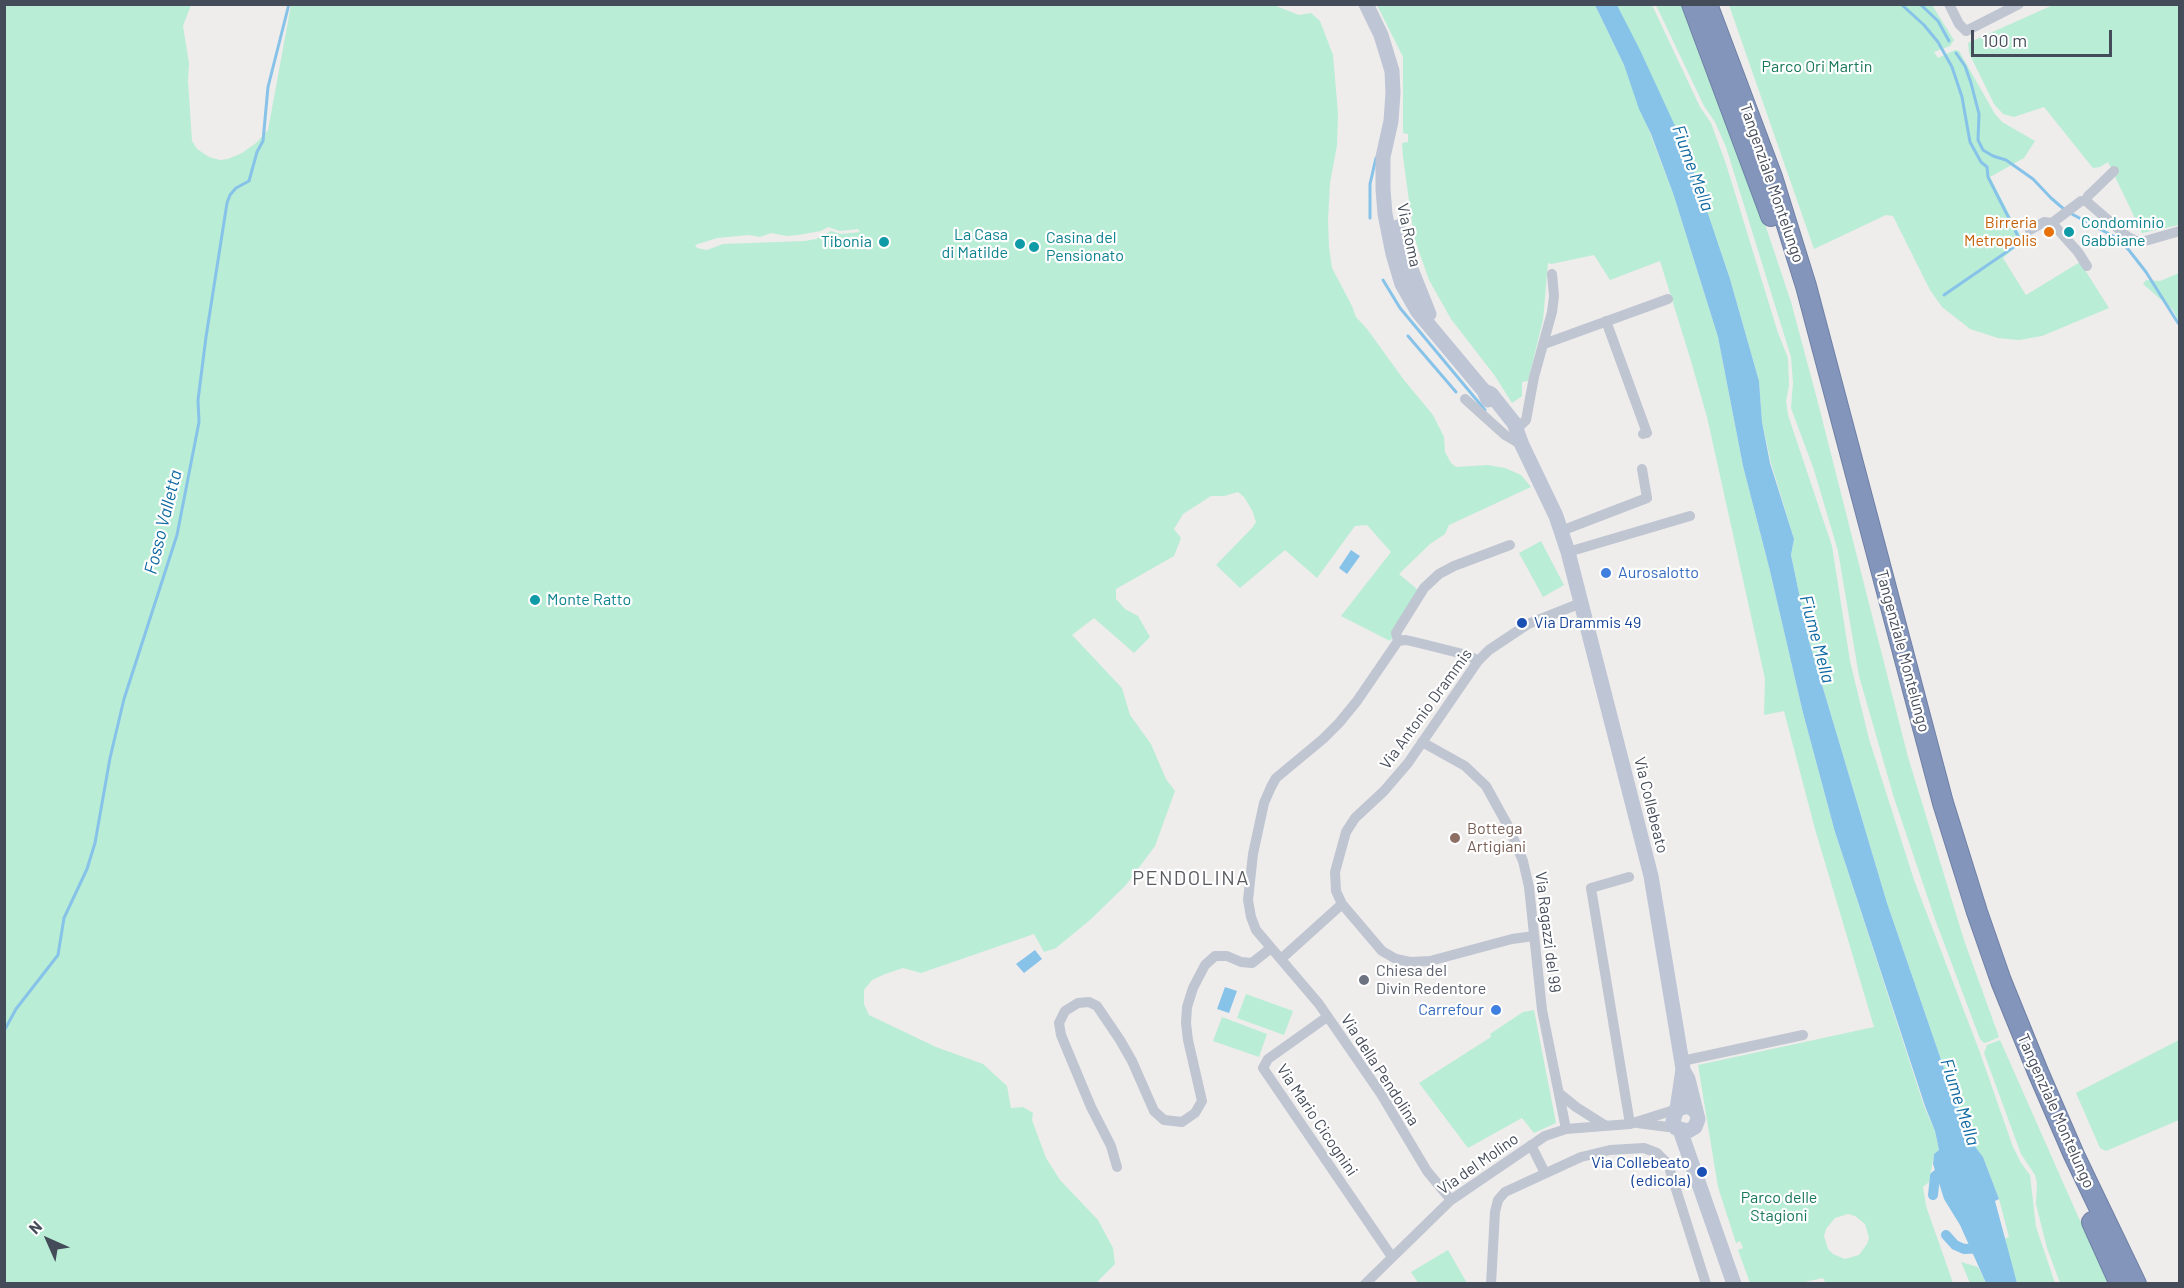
<!DOCTYPE html>
<html>
<head>
<meta charset="utf-8">
<style>
  body { margin:0 }
  #map { position:relative; width:2184px; height:1288px; overflow:hidden; background:#efecec; font-family:Barlow,sans-serif }
  canvas { display:block }
  .frame { position:absolute; inset:0; border:6px solid #454c59; pointer-events:none }
  .north { position:absolute; left:18px; top:1210px; width:60px; height:60px; -webkit-text-stroke:4px #fff; paint-order:stroke; rotate:315deg; font-size:16px; font-weight:700; line-height:24px; text-align:center; color:#454c59 }
  .north::after { content:''; display:block; margin:auto; width:21px; height:27px; background:#454c59; clip-path:polygon(50% 0,100% 100%,50% 72%,0 100%) }
  .scale { position:absolute; left:1971px; top:30px; width:141px; height:27px; box-sizing:border-box; border:3px solid #454c59; border-top:0; padding-left:8px; font-size:18px; line-height:21px; white-space:nowrap; color:#454c59; -webkit-text-stroke:4px #fff; paint-order:stroke }
</style>
</head>
<body>
<div id="map">
<canvas width="2184" height="1288"></canvas>
<div class="frame"></div>
<div class="north">N</div>
<div class="scale">100 m</div>
</div>
<script>
const ctx = document.querySelector('canvas').getContext('2d');
ctx.lineJoin = 'round';
function fillPath(path, color) { ctx.fillStyle = color; ctx.fill(path, 'evenodd'); }
const shape = rows => new Path2D(rows.map(r => 'M' + r).join(''));
function strokePath(path, color, width, dash) { ctx.strokeStyle = color; ctx.lineWidth = width; ctx.lineCap = dash ? 'butt' : 'round'; ctx.setLineDash(dash || []); ctx.stroke(path); }
function label(font, color, halo, rows, align = 'center') {
  ctx.font = font + ' Barlow,sans-serif'; ctx.lineWidth = 4.5; ctx.setLineDash([]); ctx.textBaseline = 'middle'; ctx.strokeStyle = halo; ctx.fillStyle = color; for (const [text, x, y, turn = 0] of rows) {
    ctx.save(); ctx.translate(x, y); ctx.rotate((+turn || 0) * Math.PI / 180); ctx.textAlign = isNaN(turn) ? turn : align; if (halo) ctx.strokeText(text, 0, 0); ctx.fillText(text, 0, 0); ctx.restore();
  }
}
const green = shape([
  [956,4,962,6,989,4,1271,4,1299,15,1311,13,1320,21,1333,55,1338,113,1337,145,1330,183,1328,220,1329,247,1332,268,1352,306,1356,317,1367,329,1404,380,1433,415,1444,437,1445,452,1451,463,1456,467,1488,465,1505,468,1521,475,1531,487,1449,525,1445,534,1430,544,1399,574,1424,595,1390,641,1341,616,1391,552,1367,525,1355,526,1317,578,1285,550,1240,588,1216,565,1252,528,1256,522,1252,510,1244,497,1238,492,1224,496,1211,496,1183,514,1174,529,1181,538,1174,556,1116,589,1116,599,1125,609,1138,616,1150,637,1134,653,1094,618,1072,635,1122,688,1130,715,1151,744,1166,779,1175,791,1155,846,1126,885,1090,920,1056,948,1044,952,1034,934,921,973,903,968,885,974,872,980,864,990,864,1004,869,1015,936,1047,983,1064,1007,1086,1011,1108,1023,1107,1033,1113,1032,1120,1046,1158,1060,1180,1098,1220,1113,1248,1115,1264,1095,1284,5,1284,5,5,191,5,183,26,189,63,188,81,192,141,197,149,209,157,220,160,228,159,242,153,256,143,268,130,291,5],
  [828,227,840,231,858,229,860,232,841,234,831,231,816,239,805,241,723,244,707,250,697,248,695,245,717,238,749,235,760,237,771,233,787,236,798,235,821,231],
  [1377,5,1595,5,1624,65,1674,196,1718,337,1743,466,1770,571,1803,713,1835,832,1924,1106,1935,1131,1939,1150,1934,1154,1929,1182,1923,1187,1926,1206,1953,1283,1826,1284,1823,1278,1800,1283,1750,1283,1738,1250,1743,1248,1740,1241,1736,1243,1718,1187,1698,1065,1874,1027,1815,829,1784,711,1764,715,1765,679,1707,417,1691,361,1660,261,1610,280,1594,255,1551,264,1548,263,1543,320,1528,381,1522,382,1522,396,1512,403,1495,376,1451,319,1429,280,1414,237,1403,157,1402,143,1408,142,1408,134,1403,133,1403,57],
  [1848,1214,1855,1216,1865,1224,1869,1238,1867,1244,1859,1255,1845,1259,1833,1254,1828,1249,1824,1236,1826,1229,1835,1218],
  [1617,5,1652,5,1700,107,1711,123,1726,164,1778,333,1788,358,1789,386,1786,401,1788,415,1832,546,1850,661,1869,739,1914,880,1979,1050,2013,1147,2021,1163,2030,1175,2036,1227,2055,1283,2017,1283,2004,1239,2009,1237,1999,1199,1983,1157,1971,1141,1947,1077,1887,903,1809,641,1791,555,1794,539,1771,463,1762,422,1759,381,1730,279,1688,154],
  [1656,5,1684,5,1762,215,1791,302,1817,399,1908,757,1964,940,1999,1037,1988,1042,1984,1043,1980,1039,1935,919,1894,798,1859,676,1838,551,1814,470,1791,408,1793,383,1791,357,1726,147,1715,122,1704,106],
  [1729,5,1932,5,1954,40,1950,46,1934,52,1938,58,1955,50,1959,51,1995,114,2002,122,2035,141,2024,158,1990,177,2023,241,2003,258,2026,295,2080,262,2109,308,2042,336,2019,340,1998,338,1970,329,1942,307,1930,290,1893,216,1886,215,1814,249],
  [2053,5,2179,5,2179,225,2142,233,2108,162,2100,167,2093,168,2044,107,2014,117,2003,114,1994,104,1969,53,1968,43],
  [2179,273,2179,322,2173,310,2143,284,2146,280,2160,281],
  [1541,541,1564,585,1543,597,1519,553],
  [1246,994,1293,1011,1284,1035,1237,1018],
  [1534,1010,1556,1123,1534,1133,1522,1118,1468,1148,1419,1083,1491,1037,1490,1034,1523,1012],
  [1222,1017,1267,1034,1259,1057,1213,1041],
  [2000,1040,2077,1214,2110,1283,2060,1283,2047,1248,2036,1204,2037,1183,2035,1175,2021,1154,1984,1053,1987,1045],
  [2179,1040,2179,1120,2106,1151,2100,1148,2076,1093],
  [1448,1250,1467,1283,1418,1283,1411,1272],
  [1961,1262,1978,1267,1986,1283,1970,1283]
]);
const water = shape([
  [1595,5,1617,5,1640,50,1688,154,1730,279,1759,381,1762,422,1770,463,1794,539,1791,555,1809,641,1887,903,1947,1077,1971,1141,1983,1157,1999,1199,1995,1201,2017,1283,1986,1283,1960,1225,1944,1199,1933,1164,1934,1154,1939,1150,1935,1131,1925,1106,1835,832,1803,713,1770,571,1743,466,1718,337,1674,196,1651,134,1639,109,1624,65],
  [1351,550,1360,556,1347,574,1339,568],
  [1035,950,1042,959,1024,973,1016,964],
  [1225,987,1237,991,1229,1013,1217,1009]
]);
const stream = shape([
  [1901,4,1924,25,1938,42,1952,67,1962,97,1970,142,1981,162,1987,167,1988,177,2021,242,1944,295],
  [1920,4,1938,21,1949,41],
  [1956,53,1965,66,1971,83,1979,114,1978,140,1983,150,1993,156,2006,160,2033,179,2051,198,2065,210],
  [2070,213,2113,236,2128,249,2146,272,2178,323],
  [1370,218,1370,184,1376,158],
  [1383,280,1400,308,1485,410],
  [1408,336,1456,392],
  [4,1031,16,1009,58,955,64,918,87,869,95,843,110,758,124,699,177,535,199,422,198,400,206,337,227,203,230,195,236,188,249,181,257,152,263,141,268,87,289,4]
]);
const canal = shape([
  [1933,1195,1935,1176,1949,1166],
  [1946,1235,1955,1245,1964,1249,1985,1248]
]);
const street = shape([
  [1949,4,1959,24,1966,31,2019,4],
  [2086,201,2088,196,2114,171],
  [2052,223,2078,252,2087,266],
  [2030,230,2044,222,2052,223,2081,201,2086,201,2128,237,2136,241,2145,241,2180,231],
  [1606,321,1647,433,1643,434],
  [1544,344,1668,299],
  [1465,399,1505,435,1522,445],
  [1515,431,1526,420,1534,377,1552,312,1554,296,1552,274],
  [1561,531,1647,498,1642,469],
  [1568,552,1690,516],
  [1398,641,1396,633,1424,588,1439,574,1454,566,1510,545],
  [1422,742,1465,766,1486,786,1508,826,1523,861,1529,887,1542,1010,1566,1129],
  [1629,877,1591,888,1630,1124],
  [1534,936,1512,939,1430,961,1410,962,1396,959,1382,951,1342,904,1336,891,1335,872,1346,832,1355,818,1384,791,1408,763,1478,661,1489,650,1528,624,1581,603],
  [1281,959,1342,904],
  [1327,1017,1268,1059,1263,1068,1392,1257],
  [1682,1061,1803,1035],
  [1560,1094,1576,1107,1606,1126],
  [1637,1123,1676,1128],
  [1531,1145,1545,1173],
  [1117,1167,1111,1146,1091,1107,1061,1035,1059,1023,1065,1011,1078,1003,1089,1002,1097,1006,1120,1040,1132,1061,1154,1111,1164,1120,1182,1122,1195,1113,1202,1101,1188,1040,1186,1023,1187,1007,1193,988,1205,965,1215,956,1227,956,1241,962,1252,963,1271,948],
  [1451,1200,1427,1171,1381,1094,1319,1004,1256,930,1251,917,1248,900,1253,854,1264,803,1271,787,1276,778,1323,739,1339,723,1357,701,1398,641,1406,640,1419,643,1467,655,1478,661],
  [1365,1284,1451,1200,1545,1136,1566,1129,1630,1124,1677,1109],
  [1491,1284,1495,1212,1498,1200,1505,1192,1581,1157,1610,1150,1644,1148,1657,1153,1668,1164,1706,1284]
]);
const secondary = shape([
  [1366,4,1381,35,1392,71,1393,93,1391,121,1383,157,1383,189,1385,214,1393,254,1402,284,1418,312,1484,391,1488,400],
  [1398,227,1401,244,1429,314],
  [1484,391,1491,394,1514,423,1522,445,1556,516,1568,552,1651,876,1683,1069,1677,1109],
  [1684,1072,1688,1079,1698,1119,1695,1127,1688,1131,1676,1128,1673,1121,1677,1109,1689,1106,1695,1111],
  [1680,1130,1734,1284]
]);
const highway = shape([
  [1692,4,1771,216],
  [1707,4,1772,177,1806,286,1943,803,1977,912,2001,981,2038,1072,2074,1155,2136,1284],
  [2092,1222,2120,1284]
]);
const markers = [
  [2049,232,6,"#e8710a"],
  [2069,232,6,"#0f9aa8"],
  [884,242,6,"#0f9aa8"],
  [1020,244,6,"#0f9aa8"],
  [1034,247,6,"#0f9aa8"],
  [1606,573,6,"#3f7fe0"],
  [535,600,6,"#0f9aa8"],
  [1522,623,6,"#1a4fb4"],
  [1455,838,6,"#8d6e63"],
  [1364,980,6,"#6b7280"],
  [1496,1010,6,"#3f7fe0"],
  [1702,1172,6,"#1a4fb4"]
];
const parkNames = [
  ["Parco Ori Martin",1817,67],
  ["Parco delle",1779,1198],
  ["Stagioni",1779,1216]
];
const streetNames = [
  ["Tangenziale Montelungo",1772,183,71],
  ["Via Roma",1409,235,78],
  ["Tangenziale Montelungo",1903,651,75],
  ["Via Antonio Drammis",1426,709,-54],
  ["Via Collebeato",1651,805,76],
  ["Via Ragazzi del 99",1548,932,83],
  ["Via della Pendolina",1380,1070,57],
  ["Tangenziale Montelungo",2056,1111,66],
  ["Via Mario Cicognini",1317,1120,56],
  ["Via del Molino",1478,1164,-35]
];
const foodNames = [
  ["Birreria",2037,223],
  ["Metropolis",2037,241]
];
const cultureNames = [
  ["Condominio",2081,223],
  ["Gabbiane",2081,241],
  ["La Casa",1008,235,"right"],
  ["di Matilde",1008,253,"right"],
  ["Casina del",1046,238],
  ["Pensionato",1046,256],
  ["Tibonia",872,242,"right"],
  ["Monte Ratto",547,600]
];
const shopNames = [
  ["Aurosalotto",1618,573],
  ["Carrefour",1484,1010,"right"]
];
const transitNames = [
  ["Via Drammis 49",1534,623],
  ["Via Collebeato",1690,1163,"right"],
  ["(edicola)",1690,1181,"right"]
];
const educationNames = [
  ["Bottega",1467,829],
  ["Artigiani",1467,847]
];
const worshipNames = [
  ["Chiesa del",1376,971],
  ["Divin Redentore",1376,989]
];
const waterNames = [
  ["Fiume Mella",1693,168,70],
  ["Fosso Valletta",163,522,-76],
  ["Fiume Mella",1817,639,75],
  ["Fiume Mella",1960,1102,72]
];
const quarterNames = [
  ["PENDOLINA",1191,878]
];
fillPath(green, '#b9edd6');
fillPath(water, '#87c3e9');
strokePath(stream, '#87c3e9', 3);
strokePath(canal, '#87c3e9', 10);
strokePath(highway, '#6f80a6', 22);
strokePath(street, '#bfc5d1', 10);
strokePath(secondary, '#bec5d5', 15);
strokePath(highway, '#8495bb', 20);
for (const [x, y, r, color] of markers) { const dot = new Path2D(); dot.arc(x, y, r, 0, 2 * Math.PI); ctx.fillStyle = color; ctx.fill(dot); strokePath(dot, '#fff', 2); }
label('16px', '#187859', '#fff', parkNames);
label('16px', '#454c59', '#fff', streetNames);
label('16px', '#c56008', '#fff', foodNames, 'right');
label('16px', '#0d838f', '#fff', cultureNames, 'left');
label('16px', '#366cbe', '#fff', shopNames, 'left');
label('16px', '#164399', '#fff', transitNames, 'left');
label('16px', '#785e54', '#fff', educationNames, 'left');
label('16px', '#5b616d', '#fff', worshipNames, 'left');
label('italic 18px', '#0e69a2', '#fff', waterNames);
ctx.letterSpacing = '1.5px';
label('20px', '#595b61', '#fff', quarterNames);
ctx.letterSpacing = '0px';
</script>
</body>
</html>
